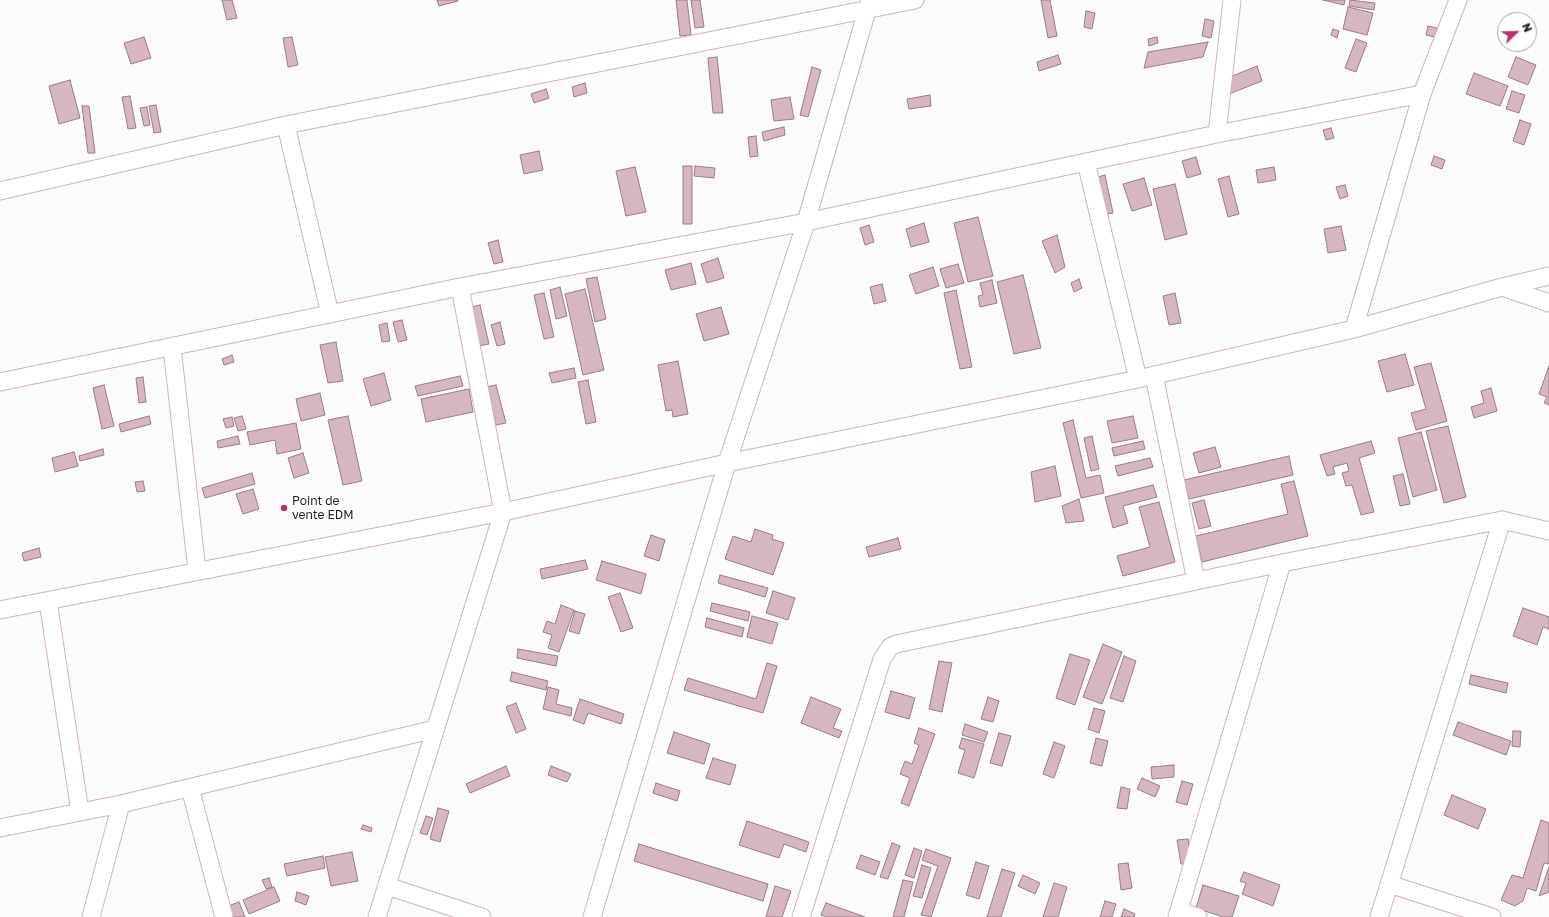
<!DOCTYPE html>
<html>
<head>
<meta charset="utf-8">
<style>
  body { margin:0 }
  #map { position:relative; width:1549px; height:917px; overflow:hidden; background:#fbfbfb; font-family:"Golos Text",sans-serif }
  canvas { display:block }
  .north { position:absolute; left:1497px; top:12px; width:40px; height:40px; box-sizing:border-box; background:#fff; border:1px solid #a9a4a5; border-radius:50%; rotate:67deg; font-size:11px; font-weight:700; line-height:16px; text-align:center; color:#271b1f }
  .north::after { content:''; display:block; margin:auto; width:14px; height:18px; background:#bc326c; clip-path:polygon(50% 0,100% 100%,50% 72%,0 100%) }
</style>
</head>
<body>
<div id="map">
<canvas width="1549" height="917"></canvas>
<div class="north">N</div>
</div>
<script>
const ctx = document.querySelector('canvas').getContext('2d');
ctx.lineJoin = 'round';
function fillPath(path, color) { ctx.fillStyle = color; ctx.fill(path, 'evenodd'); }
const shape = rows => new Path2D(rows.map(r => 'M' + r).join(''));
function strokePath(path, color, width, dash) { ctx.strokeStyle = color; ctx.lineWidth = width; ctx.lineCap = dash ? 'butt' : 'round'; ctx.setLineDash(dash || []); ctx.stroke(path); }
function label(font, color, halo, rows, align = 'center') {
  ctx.font = font + ' "Golos Text",sans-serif'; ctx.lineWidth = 3.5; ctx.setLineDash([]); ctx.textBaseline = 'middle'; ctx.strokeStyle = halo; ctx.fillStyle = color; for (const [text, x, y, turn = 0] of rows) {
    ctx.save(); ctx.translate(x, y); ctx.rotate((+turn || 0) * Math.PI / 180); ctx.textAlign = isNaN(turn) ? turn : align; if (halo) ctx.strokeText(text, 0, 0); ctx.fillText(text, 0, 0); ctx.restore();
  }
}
const building = shape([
  [222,0,232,0,237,18,227,20,222,0],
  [437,0,458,0,458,1,439,6,437,0],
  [676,0,687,0,691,35,680,36,676,0],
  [691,0,700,0,704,27,695,28,691,0],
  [1041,0,1050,0,1057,36,1048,38,1041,0],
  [1323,0,1345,0,1344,5,1323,0],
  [1350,0,1375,3,1374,10,1349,6,1350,0],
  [1348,7,1373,13,1367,35,1343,29,1348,7],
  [1086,11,1095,13,1092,29,1084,27,1086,11],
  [1205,19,1214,21,1211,38,1202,36,1205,19],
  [1428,26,1437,28,1435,37,1426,35,1428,26],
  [1333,29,1339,31,1337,38,1331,35,1333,29],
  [144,37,151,58,131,64,124,43,144,37],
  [292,37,298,65,288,67,283,38,292,37],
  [1157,37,1158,43,1149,46,1148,39,1157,37],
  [1356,39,1367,43,1356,72,1345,68,1356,39],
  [1208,42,1203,57,1144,68,1148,52,1208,42],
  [1058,55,1061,64,1039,71,1037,62,1058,55],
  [717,57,723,113,713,113,708,58,717,57],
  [1516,57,1536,65,1528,85,1508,77,1516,57],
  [1257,66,1262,81,1229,94,1225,79,1257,66],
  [812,67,821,70,808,117,800,115,812,67],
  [1474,73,1508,86,1500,106,1466,94,1474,73],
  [70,80,80,118,59,124,49,86,70,80],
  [585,83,587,93,574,97,572,87,585,83],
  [546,89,549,98,534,103,531,94,546,89],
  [1512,91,1525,95,1519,113,1506,109,1512,91],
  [930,95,931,106,909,109,907,99,930,95],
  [130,96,136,128,128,129,122,97,130,96],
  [790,97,794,119,774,121,771,100,790,97],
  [156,105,161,132,154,133,149,106,156,105],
  [82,106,89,106,95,153,88,153,82,106],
  [147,107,150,125,144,126,140,108,147,107],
  [1520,120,1531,124,1524,145,1513,141,1520,120],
  [784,127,785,135,764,141,762,132,784,127],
  [1331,128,1334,138,1326,140,1323,130,1331,128],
  [756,136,758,156,750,157,748,137,756,136],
  [539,151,543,170,524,174,520,155,539,151],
  [1434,156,1445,160,1442,169,1431,165,1434,156],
  [1196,157,1201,174,1187,178,1182,161,1196,157],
  [683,166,692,166,692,224,683,224,683,166],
  [695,166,715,168,714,178,694,176,695,166],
  [635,167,646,212,626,216,616,171,635,167],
  [1274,167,1276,180,1258,183,1256,170,1274,167],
  [1105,175,1113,213,1102,215,1094,178,1105,175],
  [1229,176,1239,214,1228,217,1218,179,1229,176],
  [1144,178,1152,205,1132,211,1123,184,1144,178],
  [1175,184,1187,234,1165,240,1153,189,1175,184],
  [1345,185,1348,196,1340,199,1336,187,1345,185],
  [978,217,993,276,968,282,954,223,978,217],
  [924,223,929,242,911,247,906,229,924,223],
  [869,225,874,242,865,245,860,228,869,225],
  [1341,226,1346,250,1328,253,1324,229,1341,226],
  [1057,235,1065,267,1055,273,1042,241,1057,235],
  [498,240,503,262,494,264,488,243,498,240],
  [718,258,724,278,707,283,701,264,718,258],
  [691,263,696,284,671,290,665,270,691,263],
  [958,264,964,283,946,288,940,269,958,264],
  [933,267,939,286,916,294,909,275,933,267],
  [1023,275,1041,348,1014,354,997,282,1023,275],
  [597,277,606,319,595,322,586,279,597,277],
  [1079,279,1082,288,1074,292,1071,283,1079,279],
  [992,280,997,303,980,307,978,296,983,295,980,283,992,280],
  [882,284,886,301,874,304,870,287,882,284],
  [560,287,567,316,556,319,550,290,560,287],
  [585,289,604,370,583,375,565,294,585,289],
  [956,290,972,367,960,369,944,293,956,290],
  [544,293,554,337,544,339,534,295,544,293],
  [1175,293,1181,323,1169,325,1163,296,1175,293],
  [480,305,489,344,479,346,471,307,480,305],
  [721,307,729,334,704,341,696,314,721,307],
  [402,320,407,340,398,342,393,322,402,320],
  [500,322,505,344,497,346,491,325,500,322],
  [387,323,390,341,382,342,379,325,387,323],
  [336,342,343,381,328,383,320,345,336,342],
  [1405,354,1414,385,1387,392,1378,361,1405,354],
  [232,355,234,362,224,365,222,359,232,355],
  [678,361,688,414,673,417,672,410,666,411,658,365,678,361],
  [1431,363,1447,421,1416,430,1411,413,1426,409,1414,367,1431,363],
  [1549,366,1549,405,1544,403,1547,397,1539,394,1549,366],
  [574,368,576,378,552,383,549,373,574,368],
  [384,373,391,400,371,406,363,379,384,373],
  [460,376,463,386,418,396,415,386,460,376],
  [143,377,146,402,139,403,136,378,143,377],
  [588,380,596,422,586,424,578,382,588,380],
  [104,385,114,426,102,429,93,388,104,385],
  [496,385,506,423,496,425,486,387,496,385],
  [1491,388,1497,411,1474,418,1471,407,1484,403,1481,391,1491,388],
  [469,389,473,412,426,422,421,399,469,389],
  [320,393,325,415,301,421,296,399,320,393],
  [149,416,151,424,121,432,119,424,149,416],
  [242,416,246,429,238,431,234,418,242,416],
  [348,416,362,481,343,485,328,420,348,416],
  [1133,416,1138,438,1112,443,1107,421,1133,416],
  [232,417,234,426,226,428,223,419,232,417],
  [1073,420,1086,478,1100,475,1104,493,1081,498,1063,423,1073,420],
  [296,423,301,449,277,454,275,440,250,445,247,432,296,423],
  [1448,426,1466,497,1444,503,1426,431,1448,426],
  [1421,432,1437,490,1413,497,1398,438,1421,432],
  [238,436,240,444,218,448,217,441,238,436],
  [1092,436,1099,469,1091,471,1084,438,1092,436],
  [1143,441,1145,449,1114,456,1112,448,1143,441],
  [1371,441,1375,453,1359,458,1374,512,1361,515,1352,485,1346,486,1342,473,1349,471,1347,463,1333,467,1335,474,1327,476,1320,455,1371,441],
  [1215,447,1221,467,1199,473,1193,453,1215,447],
  [103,449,104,455,80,461,79,456,103,449],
  [74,452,78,466,55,472,52,458,74,452],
  [303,453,309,473,294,478,288,458,303,453],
  [1289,456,1293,475,1189,499,1184,480,1289,456],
  [1150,458,1153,467,1118,476,1115,466,1150,458],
  [1055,466,1061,496,1035,502,1031,472,1055,466],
  [252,473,255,484,205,498,202,488,252,473],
  [1403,474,1410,504,1400,506,1393,476,1403,474],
  [143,481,145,491,137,492,135,482,143,481],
  [1294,481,1308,536,1202,562,1196,536,1288,514,1281,484,1294,481],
  [1153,485,1157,497,1123,506,1128,523,1113,528,1105,497,1153,485],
  [253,489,259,509,243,514,236,494,253,489],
  [1079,499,1084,521,1066,523,1062,506,1079,499],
  [1204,500,1211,526,1199,529,1192,503,1204,500],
  [1159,502,1175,562,1123,576,1117,556,1150,547,1139,507,1159,502],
  [755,529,773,535,772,539,784,543,773,575,725,559,733,536,751,542,755,529],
  [651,535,665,540,659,561,644,556,651,535],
  [898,538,901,549,869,557,866,547,898,538],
  [39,548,41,557,24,561,22,553,39,548],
  [585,560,588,569,542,579,540,569,585,560],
  [602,561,646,574,641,594,596,580,602,561],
  [720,575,768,588,765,597,718,583,720,575],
  [773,591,795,598,788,620,766,613,773,591],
  [620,593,633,628,621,632,608,597,620,593],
  [712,603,750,612,748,621,710,611,712,603],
  [561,605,574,610,559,652,548,648,552,635,543,632,547,621,555,624,561,605],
  [1523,608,1549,617,1549,629,1543,627,1537,645,1513,636,1523,608],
  [575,611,585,614,579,634,569,631,575,611],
  [752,616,778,623,772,644,747,637,752,616],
  [707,618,744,628,742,637,705,627,707,618],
  [1103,644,1122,652,1102,704,1083,697,1103,644],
  [518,649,558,656,556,666,517,658,518,649],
  [1070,654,1090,660,1075,705,1056,698,1070,654],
  [1124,656,1136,661,1123,702,1110,698,1124,656],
  [939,661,952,663,942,712,929,709,939,661],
  [767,663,777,666,763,713,684,690,688,678,756,699,767,663],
  [512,672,548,681,546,690,510,681,512,672],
  [1471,675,1508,683,1506,693,1469,684,1471,675],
  [548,687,559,690,556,704,572,708,571,716,543,709,548,687],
  [891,691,915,698,909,719,885,712,891,691],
  [811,697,841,709,833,728,842,731,839,738,801,723,811,697],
  [988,697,999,701,993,722,981,719,988,697],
  [580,699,624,714,621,724,588,713,584,724,573,720,580,699],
  [516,703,526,729,516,733,506,707,516,703],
  [1094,708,1105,711,1099,733,1088,729,1094,708],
  [1458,722,1511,741,1506,755,1453,735,1458,722],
  [965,724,988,732,984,742,962,735,965,724],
  [919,728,935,734,909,806,901,803,910,778,900,774,905,761,912,764,919,745,914,743,919,728],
  [1513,731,1521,731,1520,747,1512,746,1513,731],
  [674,732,710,744,704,764,667,753,674,732],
  [999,733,1011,736,1002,766,990,763,999,733],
  [962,738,984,744,974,778,958,773,965,750,959,748,962,738],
  [1096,738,1108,741,1102,766,1090,763,1096,738],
  [1054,742,1065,746,1054,778,1043,774,1054,742],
  [713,758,736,765,730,785,706,778,713,758],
  [1174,765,1174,777,1152,779,1151,767,1174,765],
  [506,766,510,776,470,793,466,784,506,766],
  [551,766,571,774,567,782,548,775,551,766],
  [1142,778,1160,786,1155,797,1137,789,1142,778],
  [1182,781,1193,784,1187,805,1176,802,1182,781],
  [656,783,680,791,677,801,653,793,656,783],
  [1121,787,1130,789,1127,809,1117,808,1121,787],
  [1452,795,1486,809,1478,829,1444,815,1452,795],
  [438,808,449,811,440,842,430,839,438,808],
  [426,816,433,818,427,835,420,833,426,816],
  [1541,820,1549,823,1549,864,1544,863,1536,891,1527,888,1523,901,1515,906,1501,900,1512,875,1523,878,1541,820],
  [747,821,809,842,806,852,784,844,779,858,739,845,747,821],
  [363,825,372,828,371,832,361,829,363,825],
  [1188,839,1191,863,1181,864,1177,840,1188,839],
  [892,843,900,846,888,879,880,877,892,843],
  [639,844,768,884,763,901,634,861,639,844],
  [914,848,922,851,914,878,905,875,914,848],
  [926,849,951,858,931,917,921,915,938,866,922,860,926,849],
  [352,852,358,881,331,886,325,857,352,852],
  [861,855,880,862,875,875,856,868,861,855],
  [323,856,325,868,287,876,284,864,323,856],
  [976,862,989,866,979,899,966,895,976,862],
  [1128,863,1132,888,1121,890,1118,864,1128,863],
  [922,865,931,868,922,898,913,896,922,865],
  [1549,867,1549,892,1539,896,1549,867],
  [1002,869,1015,873,1001,917,987,917,1002,869],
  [1244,872,1280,885,1273,906,1242,894,1246,883,1240,881,1244,872],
  [1023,875,1040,883,1035,894,1018,886,1023,875],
  [269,878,272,887,266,889,262,880,269,878],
  [903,880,913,882,904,917,893,917,903,880],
  [1054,883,1067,887,1058,917,1043,917,1054,883],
  [1203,885,1239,896,1232,917,1223,917,1196,908,1203,885],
  [775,886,791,891,782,917,766,917,775,886],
  [274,887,280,901,249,914,243,900,274,887],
  [297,892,309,896,306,905,295,901,297,892],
  [1105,901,1116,904,1112,917,1100,917,1105,901],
  [239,902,245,917,232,917,228,906,239,902],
  [826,903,865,917,827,917,821,915,826,903],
  [1124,909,1135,914,1134,917,1121,917,1124,909]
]);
const minor = shape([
  [286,125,330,314],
  [1217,134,1232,0],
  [1086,162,1138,379],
  [0,191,286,125,915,0],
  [1502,287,1549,303],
  [1354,329,1422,94,1458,0],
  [172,347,197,571],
  [1154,375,1196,581],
  [0,382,460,287,806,222,1217,134,1422,94],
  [48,601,80,812],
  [0,610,503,512,727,463,1138,379,1354,329,1502,287,1549,276],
  [190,788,224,917],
  [0,828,121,804,435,729],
  [1389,884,1492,917],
  [387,886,482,917],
  [1179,911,1198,917],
  [91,917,121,804],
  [377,917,503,512,460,287],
  [592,917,727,463,806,222,870,0],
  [801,917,882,659,890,647,896,644,1282,563,1502,520,1549,531],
  [1177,917,1282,563],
  [1379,917,1502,520]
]);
const markers = [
  [284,508,4,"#bc326c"]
];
const poiNames = [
  ["Point de",292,501],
  ["vente EDM",292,515]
];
fillPath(building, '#d6b6bf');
strokePath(building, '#9a7d85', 1);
strokePath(minor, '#d2b2bb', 19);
strokePath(minor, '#fff', 17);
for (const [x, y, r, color] of markers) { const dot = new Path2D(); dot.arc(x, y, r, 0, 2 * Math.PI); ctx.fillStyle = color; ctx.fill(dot); strokePath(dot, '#fff', 1.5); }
label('12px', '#271b1f', '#fff', poiNames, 'left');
</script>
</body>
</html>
